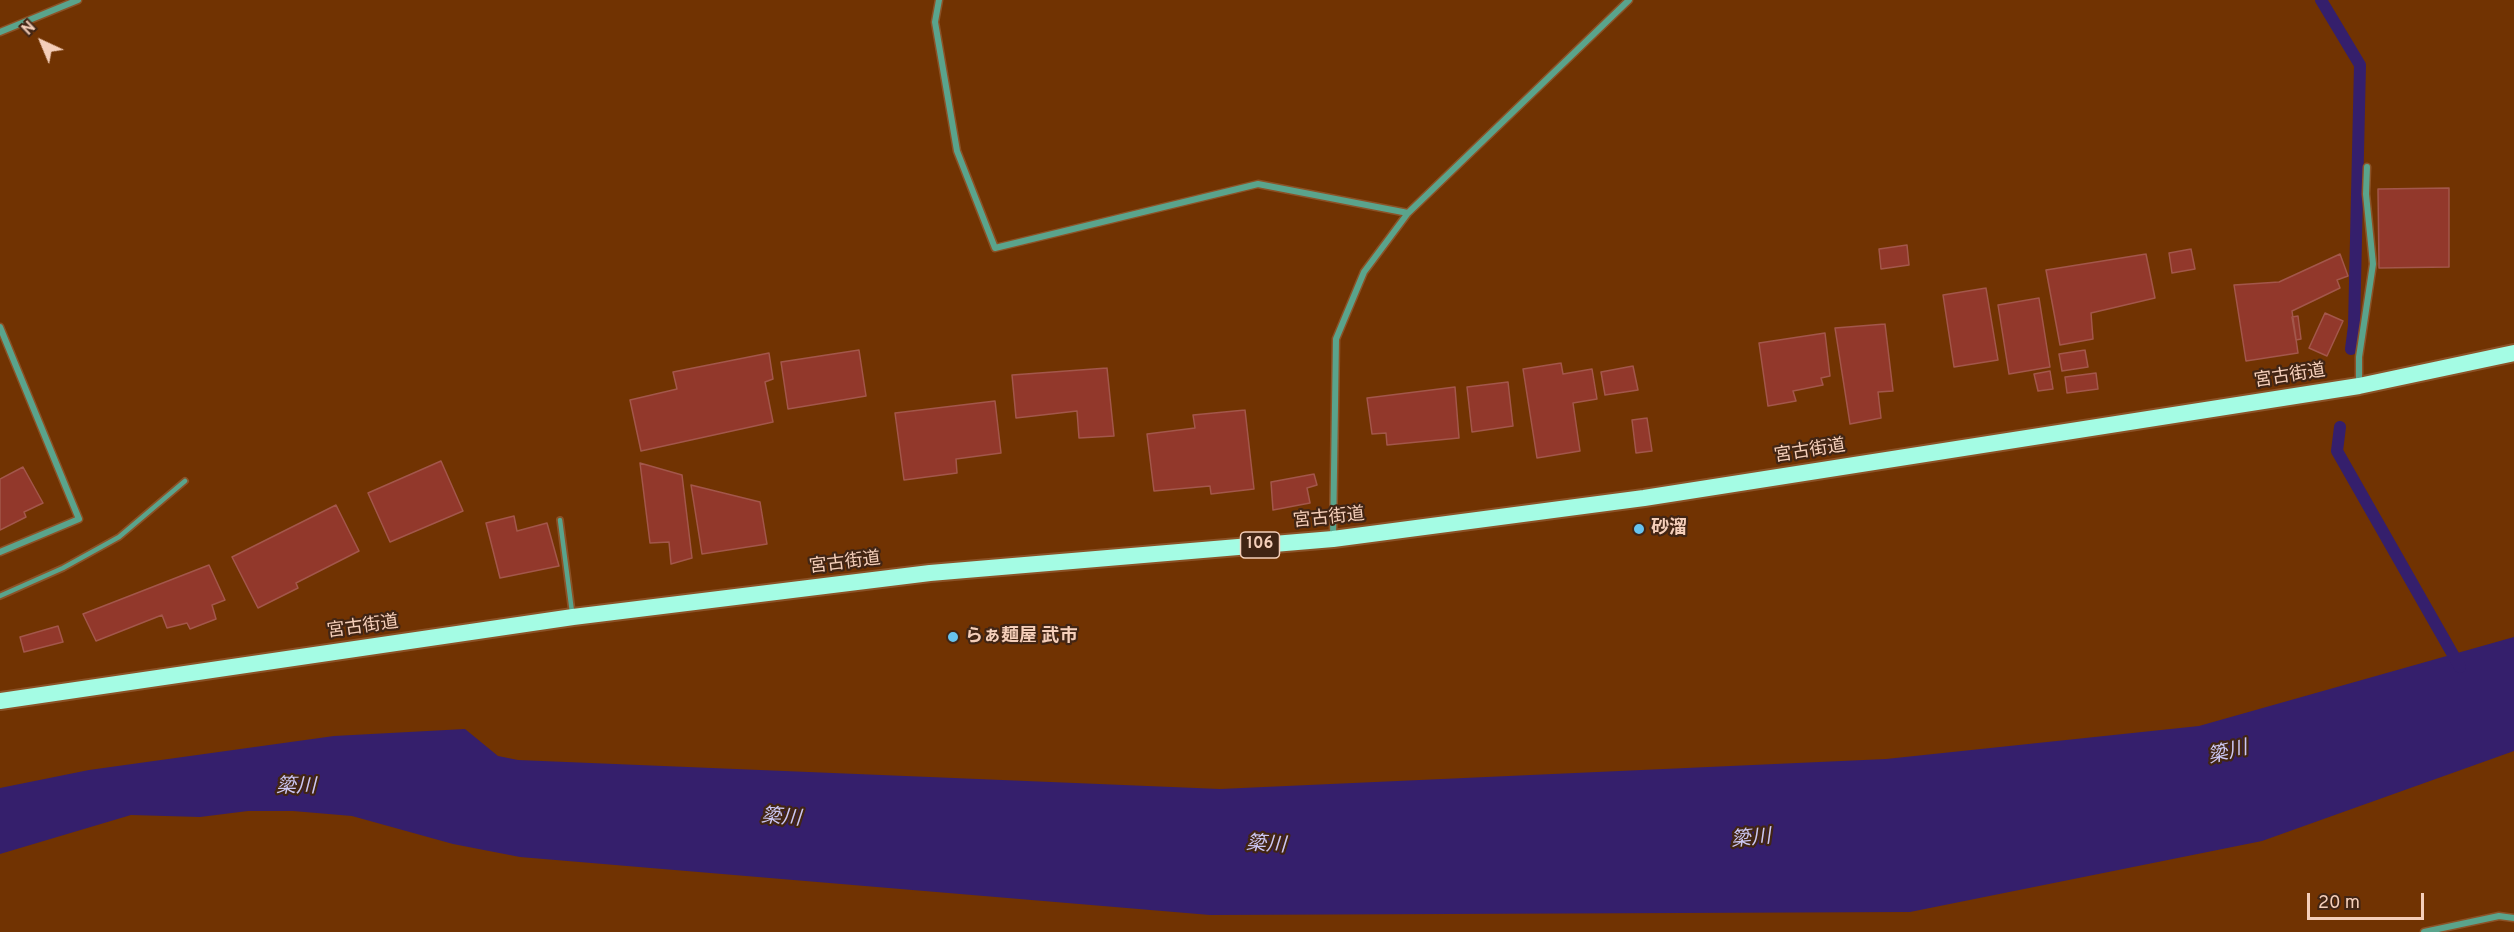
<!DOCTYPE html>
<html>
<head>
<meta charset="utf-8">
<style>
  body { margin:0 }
  #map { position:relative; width:2514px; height:932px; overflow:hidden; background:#713302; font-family:Overpass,sans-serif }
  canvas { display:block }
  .north { position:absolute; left:12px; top:12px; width:60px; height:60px; -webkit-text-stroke:4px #422514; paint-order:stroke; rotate:316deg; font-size:16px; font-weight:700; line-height:24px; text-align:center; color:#f5cfba }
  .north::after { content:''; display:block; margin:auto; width:21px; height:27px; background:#f5cfba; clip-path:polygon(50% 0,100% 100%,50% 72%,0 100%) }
  .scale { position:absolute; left:2307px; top:893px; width:117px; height:27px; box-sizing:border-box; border:3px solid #f5cfba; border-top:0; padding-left:8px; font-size:18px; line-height:21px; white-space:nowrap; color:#f5cfba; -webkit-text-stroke:4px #422514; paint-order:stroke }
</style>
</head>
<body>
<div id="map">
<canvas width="2514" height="932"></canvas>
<div class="north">N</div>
<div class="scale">20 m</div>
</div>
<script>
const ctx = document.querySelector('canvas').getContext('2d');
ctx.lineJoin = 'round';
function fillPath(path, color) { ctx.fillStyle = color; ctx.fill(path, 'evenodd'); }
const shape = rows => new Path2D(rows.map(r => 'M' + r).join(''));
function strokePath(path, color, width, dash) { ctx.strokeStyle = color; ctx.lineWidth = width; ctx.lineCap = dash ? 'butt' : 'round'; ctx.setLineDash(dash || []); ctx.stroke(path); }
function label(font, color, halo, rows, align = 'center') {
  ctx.font = font + ' Overpass,"Noto Sans JP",sans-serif'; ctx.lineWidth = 4.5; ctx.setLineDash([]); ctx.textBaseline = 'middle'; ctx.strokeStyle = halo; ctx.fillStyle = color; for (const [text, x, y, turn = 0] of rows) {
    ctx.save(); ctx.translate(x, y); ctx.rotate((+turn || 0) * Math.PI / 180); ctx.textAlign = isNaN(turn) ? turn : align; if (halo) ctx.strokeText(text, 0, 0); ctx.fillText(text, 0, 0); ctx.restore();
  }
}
const water = shape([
  [2514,637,2514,751,2262,841,1910,912,1210,915,520,857,453,844,352,816,293,811,248,811,200,817,131,815,0,854,0,788,89,770,334,736,465,729,498,756,518,760,1220,789,1886,759,2199,726]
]);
const stream = shape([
  [2321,0,2360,65,2354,326,2351,349],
  [2340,427,2337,451,2460,667]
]);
const building = shape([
  [2449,188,2449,267,2379,268,2378,189,2449,188],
  [1907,245,1909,265,1881,269,1879,249,1907,245],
  [2191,249,2195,269,2172,273,2169,253,2191,249],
  [2146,254,2155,298,2091,313,2093,339,2060,345,2046,270,2146,254],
  [2340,254,2348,276,2337,280,2340,288,2292,311,2298,353,2246,361,2234,285,2279,282,2340,254],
  [1986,288,1998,360,1954,367,1943,295,1986,288],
  [2039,298,2050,367,2009,374,1998,305,2039,298],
  [2325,313,2343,321,2327,356,2309,348,2325,313],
  [2298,316,2301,339,2296,340,2292,317,2298,316],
  [1885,324,1893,391,1878,392,1881,418,1850,424,1835,328,1885,324],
  [1825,333,1830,376,1821,378,1823,385,1793,391,1796,401,1768,406,1759,343,1825,333],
  [859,350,866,396,788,409,781,362,859,350],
  [2085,350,2088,367,2062,371,2059,354,2085,350],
  [769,353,773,379,765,382,773,422,641,451,630,400,677,389,673,372,769,353],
  [1561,363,1563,374,1592,369,1597,399,1573,403,1580,451,1537,458,1523,369,1561,363],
  [1633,366,1638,390,1605,395,1601,372,1633,366],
  [1107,368,1114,436,1079,438,1077,411,1016,418,1012,375,1107,368],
  [2050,371,2053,389,2038,391,2034,374,2050,371],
  [2096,373,2098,389,2067,393,2065,377,2096,373],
  [1508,382,1513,426,1472,432,1467,387,1508,382],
  [1455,387,1459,438,1387,445,1386,433,1372,434,1367,398,1455,387],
  [995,401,1001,453,956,459,957,473,904,480,895,413,995,401],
  [1245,410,1254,489,1211,494,1210,486,1154,491,1147,434,1195,428,1193,415,1245,410],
  [1647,418,1652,451,1636,453,1632,420,1647,418],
  [441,461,463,511,390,542,368,493,441,461],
  [640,463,682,475,692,558,671,564,669,542,650,543,640,463],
  [23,467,43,503,24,512,26,517,0,530,0,479,23,467],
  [1314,474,1317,485,1307,488,1310,503,1273,510,1271,482,1314,474],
  [691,485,760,502,767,544,702,554,691,485],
  [336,505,359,551,296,583,298,588,258,608,232,557,336,505],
  [514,516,517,531,547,523,559,566,500,578,486,523,514,516],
  [209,565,225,600,212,605,216,619,190,629,187,623,167,628,162,615,96,641,83,614,209,565],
  [58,626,63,642,24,652,20,637,58,626]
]);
const service = shape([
  [560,520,572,612],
  [0,596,63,568,119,537,185,481]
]);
const minor = shape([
  [939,0,935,22,957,151,995,248,1258,184,1408,213],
  [0,32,78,0],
  [0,327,79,519,0,552],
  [2359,385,2359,357,2373,264,2366,194,2367,167],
  [1333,538,1336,339,1364,272,1408,213,1629,0],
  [2424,932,2499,916,2514,918]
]);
const trunk = shape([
  [0,701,573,617,930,573,1333,539,1644,498,2359,386,2514,353]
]);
const markers = [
  [1639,529,6,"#67c4f0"],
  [953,637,6,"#67c4f0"]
];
const shields = [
  [1260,545,39]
];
const shieldNames = [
  ["106",1260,545]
];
const streetNames = [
  ["宮古街道",2290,377,-9],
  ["宮古街道",1810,452,-9],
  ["宮古街道",1329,519,-6],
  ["宮古街道",845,564,-7],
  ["宮古街道",363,628,-8]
];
const poiNames = [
  ["砂溜",1651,529],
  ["らぁ麺屋 武市",965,637]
];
const waterNames = [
  ["簗川",2228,754,-14],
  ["簗川",296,788],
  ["簗川",781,819,4],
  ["簗川",1751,840,-6],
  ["簗川",1266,846,3]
];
fillPath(water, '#351f6c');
strokePath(stream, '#351f6c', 12);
fillPath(building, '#92382b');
strokePath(building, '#a3574b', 1.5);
strokePath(service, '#8b5227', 8);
strokePath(minor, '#8b5227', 9);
strokePath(trunk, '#8b5227', 20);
strokePath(service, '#5aa48c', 4.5);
strokePath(minor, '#5aa48c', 6);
strokePath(trunk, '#a4fce4', 16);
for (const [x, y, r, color] of markers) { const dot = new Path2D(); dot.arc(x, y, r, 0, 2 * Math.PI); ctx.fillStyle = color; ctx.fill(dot); strokePath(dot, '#422514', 2); }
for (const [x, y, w] of shields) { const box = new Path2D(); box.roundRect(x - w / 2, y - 13, w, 26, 4.5); ctx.fillStyle = '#422514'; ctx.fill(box); strokePath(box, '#f5cfba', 1.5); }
label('bold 16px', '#f5cfba', null, shieldNames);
label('18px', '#f5cfba', '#422514', streetNames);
label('bold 18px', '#f5cfba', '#422514', poiNames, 'left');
label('italic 20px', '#ccc7f3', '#422514', waterNames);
</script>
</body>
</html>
